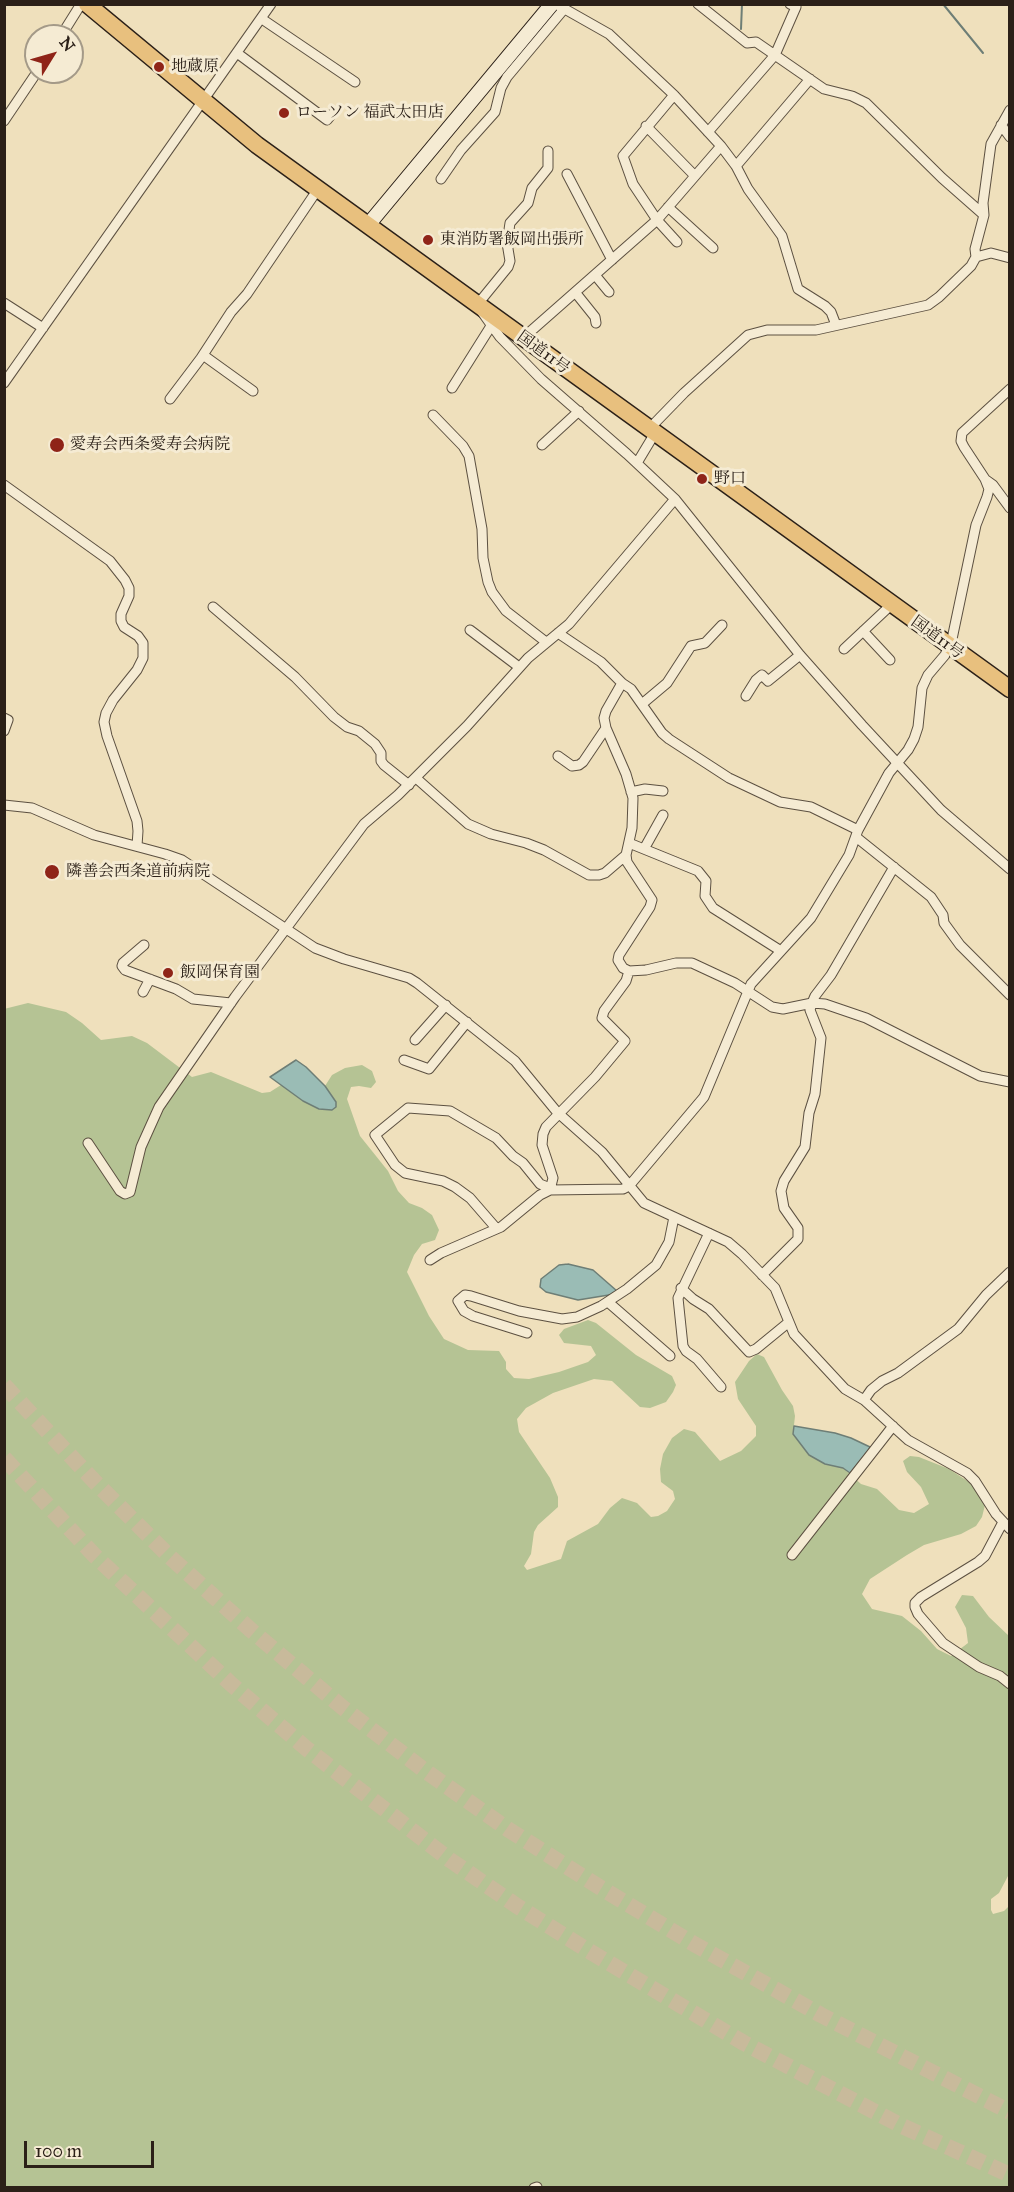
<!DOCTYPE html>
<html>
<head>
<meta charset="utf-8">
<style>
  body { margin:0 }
  #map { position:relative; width:1014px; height:2192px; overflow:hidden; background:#efe0bc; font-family:"IM FELL Great Primer",serif }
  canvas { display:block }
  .frame { position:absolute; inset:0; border:6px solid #2b2018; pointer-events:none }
  .north { position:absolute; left:24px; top:24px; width:60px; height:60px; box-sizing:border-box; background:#f5ebd3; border:2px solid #a49a88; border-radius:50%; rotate:53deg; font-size:16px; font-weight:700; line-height:24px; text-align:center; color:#2b2018 }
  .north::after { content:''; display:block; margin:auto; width:21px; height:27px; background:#8f2418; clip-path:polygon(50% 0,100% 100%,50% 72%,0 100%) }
  .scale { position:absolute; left:24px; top:2141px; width:130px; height:27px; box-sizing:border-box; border:3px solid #2b2018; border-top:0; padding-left:8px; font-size:18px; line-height:21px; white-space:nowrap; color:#2b2018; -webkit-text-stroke:4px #f5ebd3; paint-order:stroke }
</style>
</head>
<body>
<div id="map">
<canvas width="1014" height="2192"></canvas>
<div class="frame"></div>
<div class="north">N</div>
<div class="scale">100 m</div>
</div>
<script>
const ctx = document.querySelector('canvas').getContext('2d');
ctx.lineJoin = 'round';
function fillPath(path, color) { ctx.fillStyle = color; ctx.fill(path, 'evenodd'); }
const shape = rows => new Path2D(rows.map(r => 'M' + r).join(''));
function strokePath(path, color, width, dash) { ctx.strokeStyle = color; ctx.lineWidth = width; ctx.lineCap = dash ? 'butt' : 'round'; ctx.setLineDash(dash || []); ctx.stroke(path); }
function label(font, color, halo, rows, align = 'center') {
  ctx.font = font + ' "IM FELL Great Primer","Noto Serif JP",serif'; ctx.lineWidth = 6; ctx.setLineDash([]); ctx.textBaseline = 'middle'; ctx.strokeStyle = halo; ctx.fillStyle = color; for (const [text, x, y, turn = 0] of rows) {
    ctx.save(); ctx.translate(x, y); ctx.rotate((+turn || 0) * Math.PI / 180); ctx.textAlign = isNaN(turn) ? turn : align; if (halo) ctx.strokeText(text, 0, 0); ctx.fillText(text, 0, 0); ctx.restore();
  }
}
const green = shape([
  [28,1003,66,1012,82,1023,101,1040,132,1036,147,1043,192,1077,211,1072,262,1093,270,1092,281,1085,289,1088,303,1101,336,1102,325,1086,332,1075,345,1068,362,1065,372,1071,376,1082,371,1088,359,1086,351,1087,347,1099,360,1136,388,1171,398,1191,409,1203,422,1208,432,1215,439,1230,435,1240,422,1244,414,1255,407,1272,429,1316,444,1339,468,1350,499,1351,506,1362,506,1369,514,1378,529,1379,559,1372,588,1362,596,1355,591,1346,564,1343,559,1335,564,1329,588,1320,596,1323,636,1355,672,1376,676,1385,673,1392,666,1402,650,1408,640,1407,612,1381,594,1379,553,1393,526,1408,517,1419,519,1432,550,1478,558,1497,558,1507,538,1525,534,1532,531,1554,524,1566,527,1570,561,1559,567,1541,598,1524,610,1508,622,1498,637,1503,651,1517,658,1516,667,1511,675,1499,673,1491,661,1482,660,1469,663,1454,672,1438,684,1429,695,1432,720,1461,741,1451,756,1436,756,1426,738,1399,735,1382,749,1361,757,1354,764,1357,782,1390,793,1406,795,1416,793,1434,809,1455,825,1464,843,1468,861,1484,877,1489,899,1510,914,1513,929,1504,921,1487,907,1472,903,1461,910,1456,919,1457,949,1469,972,1484,985,1505,982,1517,976,1526,961,1534,924,1545,907,1555,870,1579,862,1594,872,1609,902,1616,921,1631,937,1649,951,1656,968,1643,966,1628,955,1607,962,1595,973,1596,989,1617,1009,1636,1009,1868,1008,1876,999,1893,991,1899,991,1910,993,1914,1004,1911,1009,1906,1009,2187,5,2187,4,1009]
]);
const water = shape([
  [296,1060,306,1067,325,1086,336,1102,336,1107,332,1110,319,1109,303,1101,270,1077,296,1060],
  [568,1264,593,1270,617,1291,615,1294,578,1300,546,1292,540,1287,541,1279,559,1265,568,1264],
  [794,1426,835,1433,851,1438,870,1447,869,1450,850,1473,843,1468,825,1464,809,1455,793,1434,794,1426]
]);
const stream = shape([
  [943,4,983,53],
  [741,29,742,4]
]);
const highwayTunnel = shape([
  [4,1385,96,1483,170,1557,252,1631,342,1707,424,1770,509,1830,601,1888,694,1944,821,2015,1010,2112],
  [4,1458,95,1556,231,1684,307,1749,450,1860,517,1906,589,1951,744,2043,902,2126,1010,2175]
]);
const street = shape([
  [556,4,609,34,674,95,721,146,736,166,748,189,782,236,798,289,825,306,831,312,836,325],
  [698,4,747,43,756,42,824,89,852,96,866,103,942,178,984,215],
  [262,19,355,82],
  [61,36,81,4],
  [237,53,327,120,332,114],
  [674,95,623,156,633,184,657,220,677,242],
  [4,121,37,72],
  [1001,125,1010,137],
  [646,126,695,176],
  [708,132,775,55,796,7,790,4],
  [548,151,548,168,532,188,528,203,510,223,507,243,510,261,508,267,477,305,500,337,541,379,627,454,675,499,800,655,862,725,941,810,1010,869],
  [736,166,810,79],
  [567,174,612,260],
  [441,179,461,150,495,112,501,88,507,77,564,9],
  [668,207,713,248],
  [976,257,975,249,984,215,983,203,991,144,1010,110],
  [595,275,609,292],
  [575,292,595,317,596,323],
  [4,303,43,328],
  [523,338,657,220,721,146],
  [203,355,253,391],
  [4,383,271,4],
  [452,388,491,326],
  [170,399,201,358,231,312,247,294,318,189],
  [433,415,463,446,469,456,482,529,483,558,488,582,492,592,506,611,546,642],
  [649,429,684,393,748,335,767,330,816,330,928,305,939,297,971,266,976,257,991,253,1010,258],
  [542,445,579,411],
  [637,463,655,433],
  [986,480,993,485,1010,508],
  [4,485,110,561,125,580,129,588,129,596,121,614,121,621,124,627,138,636,143,643,143,658,137,670,113,700,106,713,104,722,107,736,137,821,138,831,137,846],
  [213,607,295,677,334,717,347,727,359,731,375,744,381,753,381,761,384,765,409,785],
  [470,630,519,667],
  [863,631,890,660],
  [558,633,601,662,622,683,631,689,662,733,669,739,729,778,780,802,811,807,858,830],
  [844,649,891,605],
  [622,683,606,711,604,718,606,728,626,774,633,798,632,828,626,855,627,862,652,900,650,907,619,955,618,960,623,968,629,971,646,970,676,963,692,963,735,983,772,1007,783,1009,812,1003,825,1004,866,1018,980,1076,1010,1082],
  [746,696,756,680,762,675,768,681,800,655],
  [642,704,667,683,691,646,705,643,722,625],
  [4,718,8,720,4,731],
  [558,756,572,766,579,765,583,762,606,728],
  [416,778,468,824,491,834,526,843,544,850,589,875,599,875,605,873,626,855],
  [631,792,645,789,663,791],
  [4,805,32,808,94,835,165,854,182,860,315,948,344,959,409,978,417,983,515,1061,557,1112,602,1152,644,1203,728,1242,742,1254,775,1288,794,1334,845,1389,864,1400,908,1440,967,1473,975,1481,996,1514,1010,1529],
  [856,837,931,897,943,915,944,923,960,945,1010,995],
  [629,843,698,871,706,881,705,896,713,908,781,951],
  [644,849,663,815],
  [144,945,123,963,122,966,125,970,176,989,193,999,231,1003],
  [143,992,150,979],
  [415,1040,446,1005],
  [404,1060,429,1069,467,1022],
  [88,1143,120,1191,125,1194,130,1192,141,1147,159,1107,235,997,364,824,398,795,467,726,528,658,569,624,675,499],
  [550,1190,553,1178,542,1145,543,1134,546,1127,595,1077,625,1041,602,1018,604,1011,626,981,629,971],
  [496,1228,470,1198,455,1187,443,1181,405,1173,395,1165,375,1135,408,1108,450,1111,496,1138,513,1156,523,1163,540,1184,550,1188],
  [709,1233,678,1298,683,1346,686,1351,697,1359,721,1387],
  [430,1260,441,1253,501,1227,540,1195,550,1190,623,1189,629,1186,704,1097,751,984,811,918,849,855,858,830,889,773,908,750,914,739,918,727,922,688,928,675,945,655,952,639,976,525,987,497,989,489,985,479,964,447,961,441,962,433,1010,389],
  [762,1275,798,1239,798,1228,784,1208,781,1191,784,1181,805,1147,809,1113,815,1094,821,1038,810,1010,812,1003,815,996,831,975,894,867],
  [681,1288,693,1299,709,1309,749,1352,756,1349,789,1322],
  [608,1302,670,1356],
  [527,1333,473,1316,464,1311,458,1301,465,1295,471,1296,519,1311,562,1319,577,1317,601,1306,627,1289,656,1265,669,1242,674,1217],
  [864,1400,871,1390,882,1381,898,1373,958,1329,986,1295,1010,1272],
  [1003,1522,985,1556,978,1562,921,1597,915,1603,915,1607,918,1614,943,1643,979,1667,1000,1676,1010,1684],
  [792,1555,893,1426],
  [534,2188,537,2187]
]);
const secondary = shape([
  [368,225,552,4]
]);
const highway = shape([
  [87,4,257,145,1010,689]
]);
const markers = [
  [159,67,6,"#8f2418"],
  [284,113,6,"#8f2418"],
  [428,240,6,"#8f2418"],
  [57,445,8,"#8f2418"],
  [702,479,6,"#8f2418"],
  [52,872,8,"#8f2418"],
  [168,973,6,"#8f2418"]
];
const poiNames = [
  ["地蔵原",171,67],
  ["ローソン 福武太田店",296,113],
  ["東消防署飯岡出張所",440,240],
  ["愛寿会西条愛寿会病院",70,445],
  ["野口",714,479],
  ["隣善会西条道前病院",66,872],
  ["飯岡保育園",180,973]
];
const streetNames = [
  ["国道11号",543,353,36],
  ["国道11号",937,638,36]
];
fillPath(green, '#b5c394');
fillPath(water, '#9abcb5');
strokePath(water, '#6e7e76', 1.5);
strokePath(stream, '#6e7e76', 2);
strokePath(highwayTunnel, '#c8ba9b', 16, [16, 8]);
strokePath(street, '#5c5041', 11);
strokePath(secondary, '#2b2018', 16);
strokePath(highway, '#2b2018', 19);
strokePath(street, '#f5ebd3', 9);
strokePath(secondary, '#f5ebd3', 14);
strokePath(highway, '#e8c07e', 16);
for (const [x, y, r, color] of markers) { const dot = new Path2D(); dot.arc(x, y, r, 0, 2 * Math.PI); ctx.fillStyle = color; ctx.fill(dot); strokePath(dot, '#f5ebd3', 2); }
label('16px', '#2b2018', '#f5ebd3', poiNames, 'left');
label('16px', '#2b2018', '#f5ebd3', streetNames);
</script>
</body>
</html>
